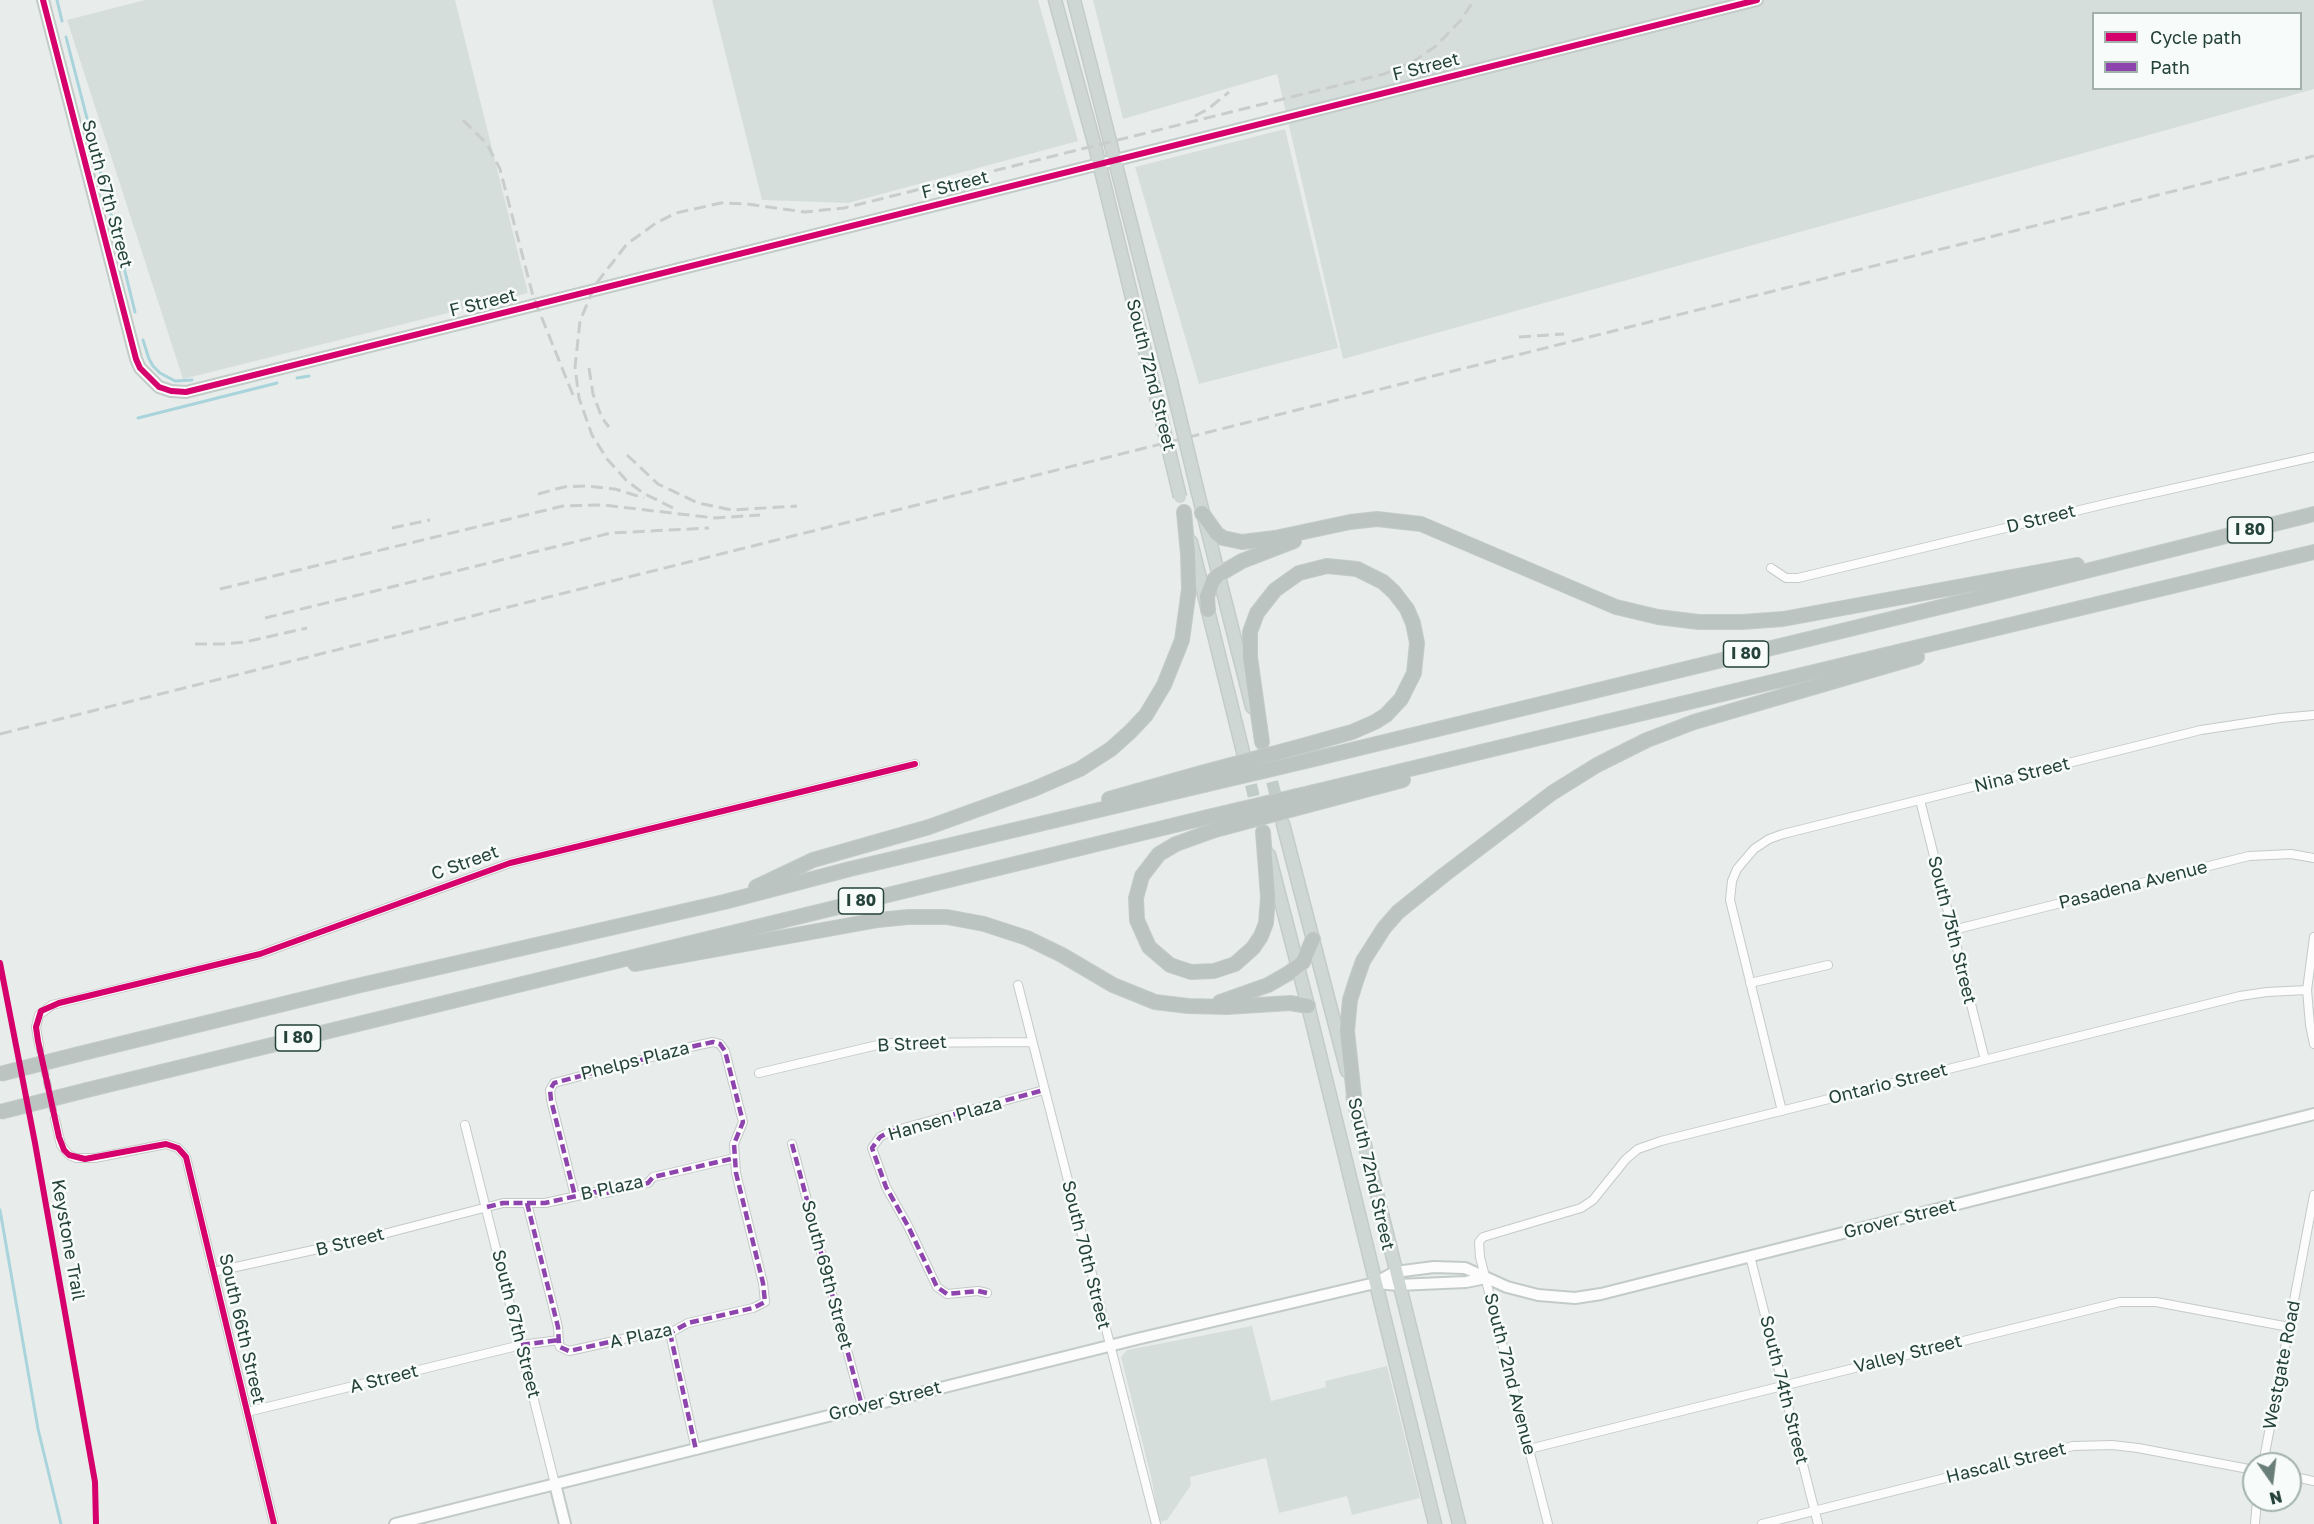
<!DOCTYPE html>
<html>
<head>
<meta charset="utf-8">
<style>
  body { margin:0 }
  #map { position:relative; width:2314px; height:1524px; overflow:hidden; background:#e8edeb; font-family:"Golos Text",sans-serif }
  canvas { display:block }
  .legend { position:absolute; left:2092px; top:12px; width:210px; height:78px; box-sizing:border-box; background:#f7fbf9; border:2px solid #a3b1ad; margin:0; padding:8px 10px; list-style:none; font-size:18px; color:#24423a }
  .legend li { display:flex; align-items:center; gap:12px; height:30px }
  .legend b { width:30px; border:2px solid #a3b1ad }
  .north { position:absolute; left:2242px; top:1452px; width:60px; height:60px; box-sizing:border-box; background:#f7fbf9; border:2px solid #a3b1ad; border-radius:50%; rotate:166deg; font-size:16px; font-weight:700; line-height:24px; text-align:center; color:#24423a }
  .north::after { content:''; display:block; margin:auto; width:21px; height:27px; background:#697e78; clip-path:polygon(50% 0,100% 100%,50% 72%,0 100%) }
</style>
</head>
<body>
<div id="map">
<canvas width="2314" height="1524"></canvas>
<ul class="legend">
<li><b style="height:8px;background:#d6006c"></b>Cycle path</li>
<li><b style="height:8px;background:#8e44ad"></b>Path</li>
</ul>
<div class="north">N</div>
</div>
<script>
const ctx = document.querySelector('canvas').getContext('2d');
ctx.lineJoin = 'round';
function fillPath(path, color) { ctx.fillStyle = color; ctx.fill(path, 'evenodd'); }
const shape = rows => new Path2D(rows.map(r => 'M' + r).join(''));
function strokePath(path, color, width, dash) { ctx.strokeStyle = color; ctx.lineWidth = width; ctx.lineCap = dash ? 'butt' : 'round'; ctx.setLineDash(dash || []); ctx.stroke(path); }
function label(font, color, halo, rows, align = 'center') {
  ctx.font = font + ' "Golos Text",sans-serif'; ctx.lineWidth = 5; ctx.setLineDash([]); ctx.textBaseline = 'middle'; ctx.strokeStyle = halo; ctx.fillStyle = color; for (const [text, x, y, turn = 0] of rows) {
    ctx.save(); ctx.translate(x, y); ctx.rotate((+turn || 0) * Math.PI / 180); ctx.textAlign = isNaN(turn) ? turn : align; if (halo) ctx.strokeText(text, 0, 0); ctx.fillText(text, 0, 0); ctx.restore();
  }
}
const built = shape([
  [145,0,455,0,528,293,183,379,67,20],
  [712,0,1038,0,1078,141,848,203,762,200],
  [1093,0,2314,0,2314,89,1343,359,1277,74,1123,119],
  [2094,14,2300,14,2300,88,2094,88],
  [1285,129,1338,348,1199,384,1135,167],
  [1252,1326,1271,1401,1326,1387,1325,1381,1387,1366,1420,1498,1352,1515,1347,1496,1279,1513,1266,1458,1190,1477,1191,1485,1167,1520,1159,1522,1152,1481,1121,1357,1127,1350]
]);
const stream = shape([
  [57,0,62,21],
  [66,37,90,130],
  [99,166,135,312],
  [143,340,149,359,153,366,160,373,175,381,192,380],
  [297,378,309,376],
  [138,418,277,383],
  [0,1210,38,1429,61,1524]
]);
const streetTunnel = shape([
  [39,1045,55,1119]
]);
const primaryTunnel = shape([
  [1263,747,1279,808],
  [1247,767,1258,815]
]);
const street = shape([
  [1771,568,1786,578,1798,578,2109,503,2314,457],
  [1920,800,1985,1060],
  [1953,930,2249,856,2291,854,2314,858],
  [2314,937,2307,990,2310,1025,2314,1044],
  [1750,983,1828,965],
  [1018,985,1156,1524],
  [39,1045,36,1027,39,1015,52,1005,260,954,510,863,915,764],
  [759,1073,886,1043,1032,1042],
  [1782,1111,1730,900,1732,881,1737,869,1754,849,1769,839,1783,834,2201,730,2280,718,2314,715],
  [55,1119,61,1145,69,1155,76,1158,95,1158,166,1144,178,1148,186,1157,274,1524],
  [465,1125,555,1484],
  [792,1144,862,1406],
  [527,1203,558,1327,559,1344,560,1347,569,1351,650,1333,670,1333,688,1323,753,1308,765,1302,763,1283,736,1173,734,1144,743,1122,725,1051,720,1044,713,1042,690,1047,554,1083,550,1090,551,1100,575,1196],
  [1750,1256,1818,1524],
  [213,1272,368,1238,503,1203,545,1203,595,1192,602,1194,648,1183,653,1177,735,1158],
  [987,1293,978,1291,947,1294,937,1287,908,1226,886,1187,872,1148,880,1137,889,1132,1044,1090],
  [670,1333,696,1450],
  [247,1412,521,1345,559,1340],
  [1529,1449,2120,1302,2156,1302,2289,1327],
  [2263,1464,2314,1195],
  [2290,1476,2314,1481],
  [1548,1524,1480,1257,1479,1242,1483,1237,1581,1208,1593,1200,1626,1159,1638,1149,1661,1141,2240,996,2267,992,2307,990],
  [1762,1524,2073,1446,2112,1445,2138,1448,2254,1470],
  [2255,1524,2257,1500]
]);
const secondary = shape([
  [43,0,136,359,140,368,159,387,171,391,186,392,1757,0],
  [1376,1283,1398,1285,1466,1282,1486,1278],
  [555,1484,565,1524],
  [395,1524,1137,1339,1375,1283,1395,1272,1434,1267,1465,1268,1507,1287,1538,1295,1575,1298,1601,1294,2314,1114]
]);
const primary = shape([
  [1055,0,1095,146,1153,384],
  [1074,0,1171,381],
  [1198,493,1252,707],
  [1191,542,1243,752],
  [1283,824,1347,1071],
  [1269,855,1308,1006,1435,1524],
  [1353,1097,1459,1524]
]);
const highway = shape([
  [1202,513,1217,534,1223,538,1242,542,1275,538,1350,522,1377,519,1421,524,1616,607,1658,617,1699,622,1742,622,1783,619,2077,565],
  [1208,610,1207,596,1213,581,1218,575,1242,561,1294,541],
  [1262,742,1250,657,1250,632,1257,613,1275,590,1299,573,1327,566,1357,569,1383,582,1394,592,1407,609,1413,623,1417,643,1414,673,1401,699,1386,715,1375,722,1352,732,1302,746],
  [1306,761,1994,594,2314,514],
  [1314,792,2314,552],
  [1109,799,1201,773],
  [1316,803,1403,780],
  [1215,830,1176,844,1159,854,1142,876,1136,898,1137,920,1149,947,1170,965,1191,972,1214,971,1235,964,1253,948,1261,936,1266,923,1268,897,1263,832],
  [756,887,813,860,929,827,1034,789,1080,769,1111,749,1131,731,1146,715,1164,685,1182,640,1189,589,1188,554,1184,512],
  [635,964,878,920,908,917,947,917,984,924,1027,938,1062,955,1113,985,1155,1002,1188,1006,1227,1007,1290,1003,1308,1006],
  [1220,1002,1268,985,1289,973,1303,962,1313,939],
  [79,1054,361,985,724,902,850,869,1204,785],
  [87,1090,1212,816],
  [1355,1105,1347,1031,1350,1000,1356,981,1363,961,1384,928,1398,912,1444,875,1552,793,1597,765,1647,740,1694,722,1917,657]
]);
const rail = shape([
  [1195,116,1208,109,1229,92],
  [463,120,487,144,500,169,533,296,575,400],
  [1519,337,1564,334],
  [589,368,593,394,602,418,609,427],
  [627,455,658,484,698,503,732,510,797,506],
  [538,494,564,487,585,486,615,489,644,498],
  [673,508,643,493,626,480,607,459,592,435,579,398,575,367,580,321,595,285,627,244,656,223,676,213,721,203,747,204,805,212,844,208,1384,74,1411,63,1436,46,1461,20,1474,0],
  [392,528,430,520],
  [220,589,563,506,603,505,715,518,760,515],
  [265,618,611,533,709,528],
  [195,644,222,644,245,642,307,628],
  [0,734,2314,156]
]);
const primaryBridge = shape([
  [1171,381,1198,493],
  [1153,384,1180,497]
]);
const highwayBridge = shape([
  [1201,773,1302,746],
  [1204,785,1306,761],
  [1212,816,1314,792],
  [1215,830,1316,803],
  [0,1074,79,1054],
  [0,1112,87,1090]
]);
const quiet = shape([
  [792,1144,862,1406],
  [527,1203,558,1327,559,1344,560,1347,569,1351,650,1333,670,1333,688,1323,753,1308,765,1302,763,1283,736,1173,734,1144,743,1122,725,1051,720,1044,713,1042,690,1047,554,1083,550,1090,551,1100,575,1196],
  [487,1207,503,1203,545,1203,595,1192,602,1194,648,1183,653,1177,735,1158],
  [987,1293,978,1291,947,1294,937,1287,908,1226,886,1187,872,1148,880,1137,889,1132,1044,1090],
  [670,1333,696,1450],
  [521,1345,559,1340]
]);
const cycleway = shape([
  [43,0,136,359,140,368,159,387,171,391,186,392,1757,0],
  [0,963,35,1143,95,1482,96,1524],
  [274,1524,186,1157,178,1148,166,1144,85,1159,69,1155,64,1150,59,1137,38,1041,36,1027,41,1011,59,1003,260,954,510,863,915,764]
]);
const shields = [
  [2250,530,45],
  [1746,654,45],
  [861,901,45],
  [298,1038,45]
];
const shieldNames = [
  ["I 80",2250,530],
  ["I 80",1746,654],
  ["I 80",861,901],
  ["I 80",298,1038]
];
const streetNames = [
  ["F Street",1426,67,-14],
  ["F Street",955,185,-14],
  ["South 67th Street",107,194,75],
  ["F Street",483,303,-14],
  ["South 72nd Street",1151,375,76],
  ["D Street",2041,519,-14],
  ["Nina Street",2022,775,-14],
  ["C Street",465,863,-20],
  ["Pasadena Avenue",2133,885,-14],
  ["South 75th Street",1952,930,76],
  ["B Street",912,1044,-3],
  ["Phelps Plaza",635,1061,-14],
  ["Ontario Street",1888,1084,-14],
  ["Hansen Plaza",945,1119,-16],
  ["South 72nd Street",1371,1174,77],
  ["B Plaza",612,1188,-12],
  ["Grover Street",1900,1219,-14],
  ["Keystone Trail",68,1240,80],
  ["B Street",350,1242,-14],
  ["South 70th Street",1086,1255,76],
  ["South 69th Street",827,1275,75],
  ["South 67th Street",516,1324,76],
  ["South 66th Street",242,1329,77],
  ["A Plaza",641,1336,-12],
  ["Valley Street",1908,1354,-14],
  ["Westgate Road",2282,1365,-79],
  ["South 72nd Avenue",1510,1374,76],
  ["A Street",384,1379,-14],
  ["South 74th Street",1784,1390,76],
  ["Grover Street",885,1401,-14],
  ["Hascall Street",2006,1463,-14]
];
fillPath(built, '#d6dedb');
strokePath(stream, '#a9d4db', 3);
strokePath(streetTunnel, '#c1cbc8', 8, [8, 4]);
strokePath(primaryTunnel, '#c1cbc8', 12, [12, 6]);
strokePath(street, '#c5cac8', 10);
strokePath(secondary, '#c3cbc8', 14);
strokePath(primary, '#c3ccc9', 15);
strokePath(highway, '#c3ccc9', 16);
strokePath(street, '#fcfcfc', 8);
strokePath(secondary, '#fcfcfc', 10);
strokePath(primary, '#cfd7d5', 12);
strokePath(highway, '#bcc4c2', 14);
strokePath(rail, '#c9cdcc', 3, [12, 6]);
strokePath(primaryBridge, '#c3ccc9', 15, []);
strokePath(highwayBridge, '#c3ccc9', 16, []);
strokePath(primaryBridge, '#cfd7d5', 12);
strokePath(highwayBridge, '#bcc4c2', 14);
strokePath(quiet, '#8e44ad', 4.5, [9, 4.5]);
strokePath(cycleway, '#d6006c', 6);
for (const [x, y, w] of shields) { const box = new Path2D(); box.roundRect(x - w / 2, y - 13, w, 26, 4.5); ctx.fillStyle = '#f7fbf9'; ctx.fill(box); strokePath(box, '#24423a', 1.5); }
label('bold 16px', '#24423a', null, shieldNames);
label('18px', '#24423a', '#f7fbf9', streetNames);
</script>
</body>
</html>
